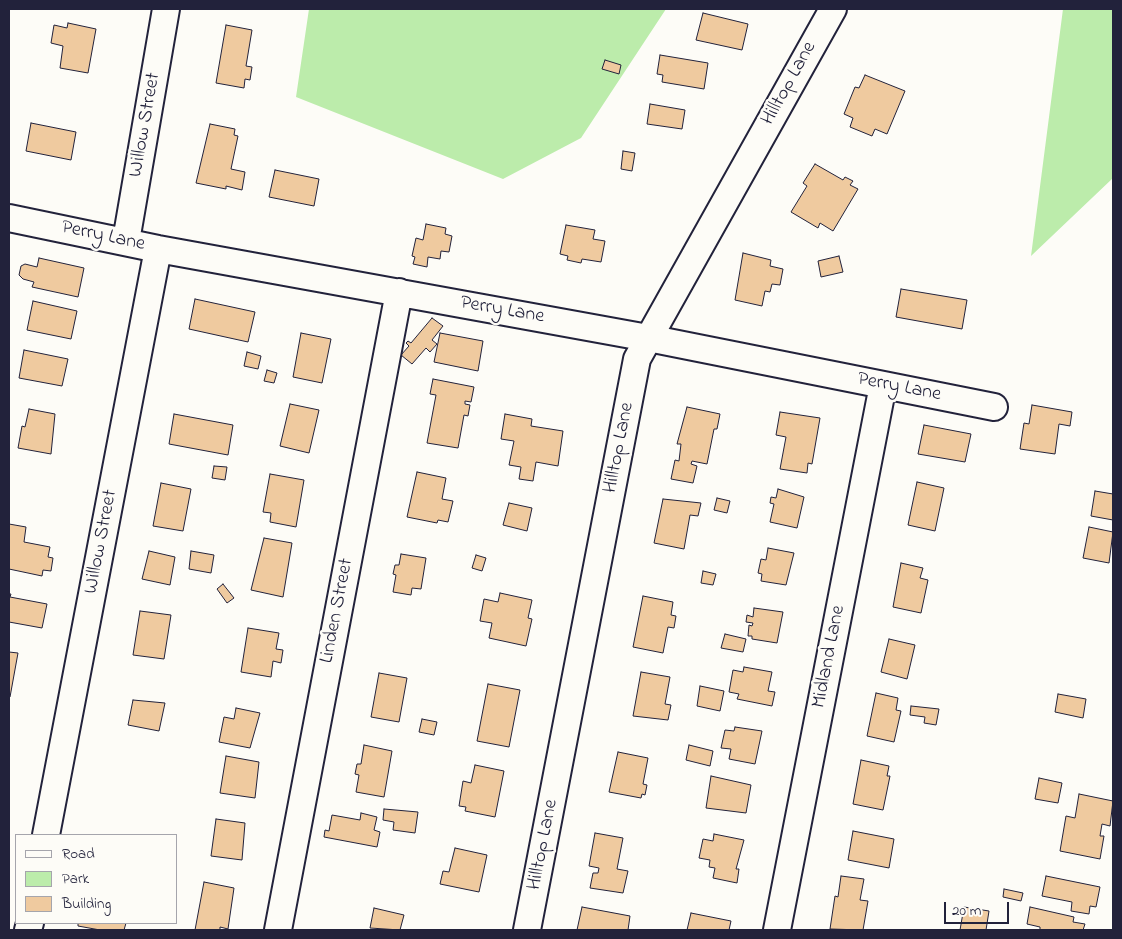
<!DOCTYPE html>
<html>
<head>
<meta charset="utf-8">
<style>
  body { margin:0 }
  #map { position:relative; width:1122px; height:939px; overflow:hidden; background:#fdfcf7; font-family:"Indie Flower",sans-serif }
  canvas { display:block }
  .frame { position:absolute; inset:0; border:10px solid #22223b; pointer-events:none }
  .legend { position:absolute; left:15px; top:834px; width:162px; height:90px; box-sizing:border-box; background:#fdfcf7; border:1px solid #a5a5ac; margin:0; padding:6px 9px; list-style:none; font-size:15px; color:#22223b }
  .legend li { display:flex; align-items:center; gap:10px; height:25px }
  .legend b { width:25px; border:1px solid #a5a5ac }
  .scale { position:absolute; left:944px; top:902px; width:65px; height:22px; box-sizing:border-box; border:2px solid #22223b; border-top:0; padding-left:6px; font-size:15px; line-height:18px; white-space:nowrap; color:#22223b; -webkit-text-stroke:4px #fdfcf7; paint-order:stroke }
</style>
</head>
<body>
<div id="map">
<canvas width="1122" height="939"></canvas>
<div class="frame"></div>
<ul class="legend">
<li><b style="height:6px;background:#fdfcf7"></b>Road</li>
<li><b style="height:14px;background:#bcecab"></b>Park</li>
<li><b style="height:14px;background:#efca9f"></b>Building</li>
</ul>
<div class="scale">20 m</div>
</div>
<script>
const ctx = document.querySelector('canvas').getContext('2d');
ctx.lineJoin = 'round';
function fillPath(path, color) { ctx.fillStyle = color; ctx.fill(path, 'evenodd'); }
const shape = rows => new Path2D(rows.map(r => 'M' + r).join(''));
function strokePath(path, color, width, dash) { ctx.strokeStyle = color; ctx.lineWidth = width; ctx.lineCap = dash ? 'butt' : 'round'; ctx.setLineDash(dash || []); ctx.stroke(path); }
function label(font, color, halo, rows, align = 'center') {
  ctx.font = font + ' "Indie Flower",sans-serif'; ctx.lineWidth = 5; ctx.setLineDash([]); ctx.textBaseline = 'middle'; ctx.strokeStyle = halo; ctx.fillStyle = color; for (const [text, x, y, turn = 0] of rows) {
    ctx.save(); ctx.translate(x, y); ctx.rotate((+turn || 0) * Math.PI / 180); ctx.textAlign = isNaN(turn) ? turn : align; if (halo) ctx.strokeText(text, 0, 0); ctx.fillText(text, 0, 0); ctx.restore();
  }
}
const green = shape([
  [309,9,666,9,581,138,503,179,296,97],
  [1063,9,1113,9,1113,178,1031,256]
]);
const building = shape([
  [703,13,748,24,742,50,696,40,703,13],
  [68,23,96,29,88,73,60,68,63,46,51,43,54,25,67,28,68,23],
  [226,25,252,30,246,66,252,67,250,80,245,79,244,88,216,83,226,25],
  [660,55,708,63,704,89,662,82,663,75,657,74,660,55],
  [605,60,621,65,619,74,602,69,605,60],
  [865,75,905,91,887,134,875,129,872,136,850,127,853,118,844,114,855,87,859,88,865,75],
  [650,104,685,110,682,129,647,124,650,104],
  [31,123,76,132,71,160,26,151,31,123],
  [210,124,235,129,234,135,238,136,231,169,245,172,242,190,226,186,226,189,196,183,210,124],
  [623,151,635,153,632,171,621,169,623,151],
  [815,164,843,180,845,177,853,181,850,185,858,189,833,231,820,223,818,228,791,212,807,186,803,183,815,164],
  [275,170,319,179,314,206,269,197,275,170],
  [426,224,446,228,445,234,452,236,449,252,441,251,440,259,428,257,427,267,413,264,415,257,412,256,416,238,423,240,426,224],
  [566,225,595,230,593,239,605,241,601,262,582,259,581,263,567,260,568,256,560,254,566,225],
  [743,253,771,260,770,266,783,269,780,285,772,284,770,292,765,291,762,306,735,300,743,253],
  [839,256,843,272,821,277,818,261,839,256],
  [39,258,84,268,78,297,32,287,34,282,23,279,19,275,21,266,25,264,37,267,39,258],
  [901,289,967,300,962,329,896,317,901,289],
  [195,299,255,312,248,342,189,329,195,299],
  [33,301,77,311,71,339,27,330,33,301],
  [432,318,443,326,432,340,437,344,430,352,426,348,412,364,401,355,409,346,406,343,408,341,411,343,432,318],
  [301,333,331,339,322,383,293,377,301,333],
  [440,333,483,341,478,371,434,362,440,333],
  [24,350,68,359,62,386,19,378,24,350],
  [247,352,261,356,258,369,244,366,247,352],
  [267,370,277,373,274,383,264,381,267,370],
  [433,379,474,387,471,402,465,401,465,404,470,405,468,416,464,415,458,448,427,443,436,395,430,394,433,379],
  [290,404,319,410,309,453,280,446,290,404],
  [1032,405,1072,412,1070,426,1059,424,1055,454,1020,449,1024,423,1029,424,1032,405],
  [687,407,720,414,717,429,714,429,707,464,692,461,691,464,697,466,693,483,671,479,675,460,679,461,681,444,677,444,687,407],
  [29,409,55,414,51,454,18,448,22,426,25,427,29,409],
  [780,412,820,418,812,464,808,463,807,473,780,469,786,437,776,435,780,412],
  [174,414,233,425,228,455,169,444,174,414],
  [505,414,532,419,531,426,563,431,558,466,536,462,533,481,519,479,521,467,509,465,514,441,501,439,505,414],
  [924,425,971,434,965,462,918,454,924,425],
  [214,466,227,467,225,480,212,478,214,466],
  [417,472,446,478,442,499,453,501,448,522,438,520,437,523,407,517,417,472],
  [270,474,304,480,296,527,270,522,271,513,263,512,270,474],
  [917,482,944,488,935,531,908,525,917,482],
  [161,483,191,489,183,531,153,526,161,483],
  [778,489,804,497,797,528,770,522,774,504,770,503,771,497,776,498,778,489],
  [1095,491,1113,494,1113,520,1091,516,1095,491],
  [717,498,730,501,727,513,714,510,717,498],
  [663,499,701,503,698,516,690,515,684,549,654,543,663,499],
  [509,503,532,508,527,531,503,525,509,503],
  [9,524,26,527,24,542,50,547,48,557,53,558,51,571,43,570,42,576,9,569,9,524],
  [1089,527,1113,532,1109,563,1083,558,1089,527],
  [264,538,292,543,283,597,251,590,264,538],
  [768,548,794,553,786,585,761,581,762,574,758,573,761,559,766,560,768,548],
  [149,551,175,557,170,585,142,579,149,551],
  [191,551,214,555,211,573,189,569,191,551],
  [401,554,426,558,421,589,412,588,411,595,393,592,396,575,393,574,395,565,399,565,401,554],
  [476,555,486,558,482,571,472,568,476,555],
  [901,563,923,568,920,578,928,580,921,613,893,607,901,563],
  [703,571,716,574,713,585,701,583,703,571],
  [223,584,234,598,227,603,217,589,223,584],
  [500,593,532,600,528,618,532,619,526,646,489,638,492,623,480,621,484,599,498,602,500,593],
  [9,594,11,594,10,597,47,604,42,628,9,622,9,594],
  [643,596,673,602,671,615,676,616,674,628,668,627,663,653,633,647,643,596],
  [754,608,783,612,777,643,752,639,752,636,748,636,749,625,752,626,753,623,746,622,747,615,753,617,754,608],
  [140,611,171,615,164,659,133,655,140,611],
  [248,628,279,633,276,649,283,650,281,663,273,661,271,677,241,672,248,628],
  [725,634,746,639,743,652,721,648,725,634],
  [889,639,915,645,907,679,881,672,889,639],
  [9,652,18,653,10,697,9,697,9,652],
  [744,667,772,672,768,691,775,692,772,706,737,699,739,694,729,692,733,670,743,672,744,667],
  [641,672,670,677,665,704,671,705,668,720,633,716,641,672],
  [379,673,407,678,399,722,371,717,379,673],
  [488,684,520,690,509,747,477,741,488,684],
  [700,686,724,691,720,711,697,706,700,686],
  [876,693,898,698,896,710,901,711,894,742,867,736,876,693],
  [1058,694,1086,699,1083,718,1055,712,1058,694],
  [133,700,165,703,159,731,128,725,133,700],
  [911,706,939,709,936,725,924,723,925,717,910,715,911,706],
  [236,708,260,713,250,748,219,742,224,717,234,719,236,708],
  [422,719,437,722,434,735,419,732,422,719],
  [735,727,762,731,755,764,729,759,731,749,721,748,725,730,734,731,735,727],
  [364,745,392,751,384,797,356,792,359,775,355,774,357,764,361,764,364,745],
  [689,745,713,751,710,766,686,760,689,745],
  [618,752,648,758,643,784,647,785,645,795,642,794,641,798,609,792,618,752],
  [226,756,259,762,255,798,220,793,226,756],
  [861,760,889,766,887,776,890,776,883,810,853,804,861,760],
  [475,765,504,771,495,817,465,811,466,807,459,806,463,781,471,783,475,765],
  [711,776,751,785,746,813,706,808,711,776],
  [1039,778,1062,783,1058,803,1035,799,1039,778],
  [1079,794,1113,801,1110,826,1102,824,1100,836,1104,836,1100,859,1060,851,1066,816,1075,818,1079,794],
  [384,809,418,812,415,833,393,830,394,822,383,820,384,809],
  [361,813,377,817,374,830,380,832,377,847,324,837,325,830,329,831,332,815,360,820,361,813],
  [216,819,245,823,242,860,211,856,216,819],
  [853,831,894,839,889,868,848,860,853,831],
  [595,833,623,838,617,869,628,871,623,893,590,888,593,873,598,873,599,868,589,866,595,833],
  [714,834,744,840,736,869,739,869,737,883,713,878,715,868,709,867,710,860,699,858,703,839,713,841,714,834],
  [455,848,487,855,479,892,440,884,443,871,449,872,455,848],
  [841,876,864,879,860,900,868,901,863,930,830,929,835,896,838,897,841,876],
  [1046,876,1100,887,1096,907,1090,906,1089,914,1071,911,1072,902,1042,896,1046,876],
  [204,882,234,888,228,929,220,927,220,930,195,930,204,882],
  [1004,889,1023,893,1021,901,1003,897,1004,889],
  [582,907,630,916,628,930,577,930,582,907],
  [964,907,989,911,986,930,960,930,964,907],
  [1030,907,1074,917,1073,922,1085,924,1083,930,1040,930,1040,927,1027,924,1030,907],
  [374,908,404,915,400,930,370,928,374,908],
  [691,913,731,921,729,930,687,930,691,913],
  [78,923,126,923,124,930,100,930,78,926,78,923]
]);
const minor = shape([
  [9,218,158,249,648,338,994,407],
  [126,241,166,9],
  [46,835,158,249],
  [28,930,30,923],
  [278,930,399,292],
  [527,930,637,359,833,9],
  [777,930,883,385]
]);
const streetNames = [
  ["Hilltop Lane",790,84,-61],
  ["Willow Street",146,125,-80],
  ["Perry Lane",103,237,12],
  ["Perry Lane",502,311,10],
  ["Perry Lane",899,388,11],
  ["Hilltop Lane",620,448,-79],
  ["Willow Street",102,542,-79],
  ["Linden Street",338,611,-79],
  ["Midland Lane",830,657,-79],
  ["Hilltop Lane",544,845,-79]
];
fillPath(green, '#bcecab');
fillPath(building, '#efca9f');
strokePath(building, '#22223b', 1);
strokePath(minor, '#22223b', 30);
strokePath(minor, '#fdfcf7', 26);
label('20px', '#22223b', '#fdfcf7', streetNames);
</script>
</body>
</html>
